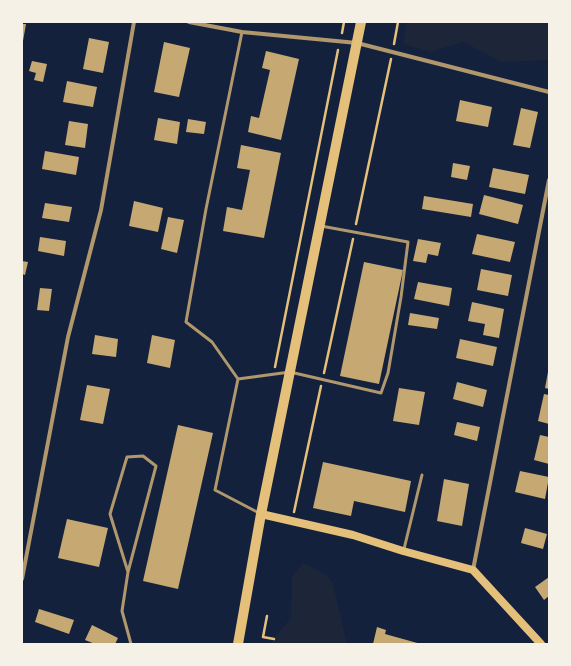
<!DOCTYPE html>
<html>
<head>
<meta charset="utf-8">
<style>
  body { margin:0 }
  #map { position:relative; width:571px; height:666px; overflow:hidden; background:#14213d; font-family:"Sofia Sans Condensed",sans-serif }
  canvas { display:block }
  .frame { position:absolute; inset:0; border:23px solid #f6f1e7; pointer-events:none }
</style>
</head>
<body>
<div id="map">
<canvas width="571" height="666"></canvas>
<div class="frame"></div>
</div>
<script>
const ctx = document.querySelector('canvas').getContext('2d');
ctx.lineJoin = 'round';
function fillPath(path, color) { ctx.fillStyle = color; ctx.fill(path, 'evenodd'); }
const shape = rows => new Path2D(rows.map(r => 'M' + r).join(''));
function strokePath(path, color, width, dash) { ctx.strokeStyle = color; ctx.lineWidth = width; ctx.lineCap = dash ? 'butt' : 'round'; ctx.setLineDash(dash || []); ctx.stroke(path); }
const green = shape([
  [406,22,549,22,549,60,502,62,463,42,430,52,404,44],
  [303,563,325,574,333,584,347,644,271,644,274,638,291,618,292,578]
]);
const building = shape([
  [22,24,26,24,23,41,22,41],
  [89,38,109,42,103,73,83,69],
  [164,42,190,48,179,97,154,92],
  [266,51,299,59,281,140,248,132,251,116,259,118,270,70,262,68],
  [32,61,47,64,43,82,34,80,36,73,29,71],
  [67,81,97,87,93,107,63,102],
  [460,100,492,107,488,127,456,121],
  [521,108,538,112,530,148,513,145],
  [158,118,180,122,177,144,154,140],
  [188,119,206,122,204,134,186,132],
  [69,121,88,124,85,148,65,145],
  [241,145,281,153,264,238,223,231,227,207,242,210,250,170,237,168],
  [45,151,79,157,76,175,42,169],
  [453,163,470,166,467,180,451,177],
  [493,168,529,175,525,194,489,187],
  [484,195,523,205,518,224,479,214],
  [424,196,473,204,471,217,422,209],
  [134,201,163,208,158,232,129,226],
  [45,203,72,207,69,222,42,218],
  [168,217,184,220,177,253,161,249],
  [477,234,515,242,510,262,472,254],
  [40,237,66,241,64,256,38,251],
  [418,239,441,243,438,256,428,254,426,263,413,261],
  [22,261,28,262,25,275,22,274],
  [364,262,403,270,379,384,340,376],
  [481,269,512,275,508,296,477,290],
  [418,282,452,288,449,306,414,299],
  [40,288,52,289,49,311,37,310],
  [472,302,504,309,499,338,483,335,485,324,468,321],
  [410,313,439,318,437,329,408,325],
  [95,335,118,339,116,357,92,354],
  [152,335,175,340,170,368,147,363],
  [460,339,497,347,493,366,456,358],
  [548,372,549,372,549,389,545,388],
  [457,382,487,390,483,407,453,399],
  [87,385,110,389,103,424,80,420],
  [399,388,425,392,419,425,393,421],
  [544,394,549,395,549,424,538,421],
  [457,422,480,427,477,441,454,435],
  [178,425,213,433,178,589,143,581],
  [540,435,549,437,549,464,534,460],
  [323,462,411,481,405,512,354,501,351,516,313,508],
  [520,471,549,477,545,499,515,492],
  [444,479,469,484,462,526,437,521],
  [67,519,108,528,99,567,58,558],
  [525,528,547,534,543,549,521,543],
  [549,577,549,596,544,600,535,587],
  [39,609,74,620,69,634,35,622],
  [92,625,118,638,115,644,95,644,85,640],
  [377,627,386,630,385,634,421,644,373,644]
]);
const path = shape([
  [342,33,344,22],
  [394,44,398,22],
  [356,224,391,59],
  [275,367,338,50],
  [324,373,353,239],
  [294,512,321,386],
  [267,616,263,637,274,639]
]);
const service = shape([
  [238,379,212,342,186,322,206,209,242,32],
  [259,513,215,490,238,379,290,372,381,393,388,373,401,297,408,242,321,226],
  [404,549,422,475],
  [128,572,110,514,127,457,143,456,156,466,128,572,122,611,131,644]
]);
const minor = shape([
  [189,22,242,32,357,43,549,92],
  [473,570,549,180],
  [22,579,68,337,101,210,134,22]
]);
const secondary = shape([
  [261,514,353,535,403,551,473,570,541,644]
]);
const primary = shape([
  [238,644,261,514,361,22]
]);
fillPath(green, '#1d2539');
fillPath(building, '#c6a872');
strokePath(path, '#e5c07b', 2.5);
strokePath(service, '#b1986c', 3);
strokePath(minor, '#b1986c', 4);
strokePath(secondary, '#e5c07b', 8);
strokePath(primary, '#e5c07b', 10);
</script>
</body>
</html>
